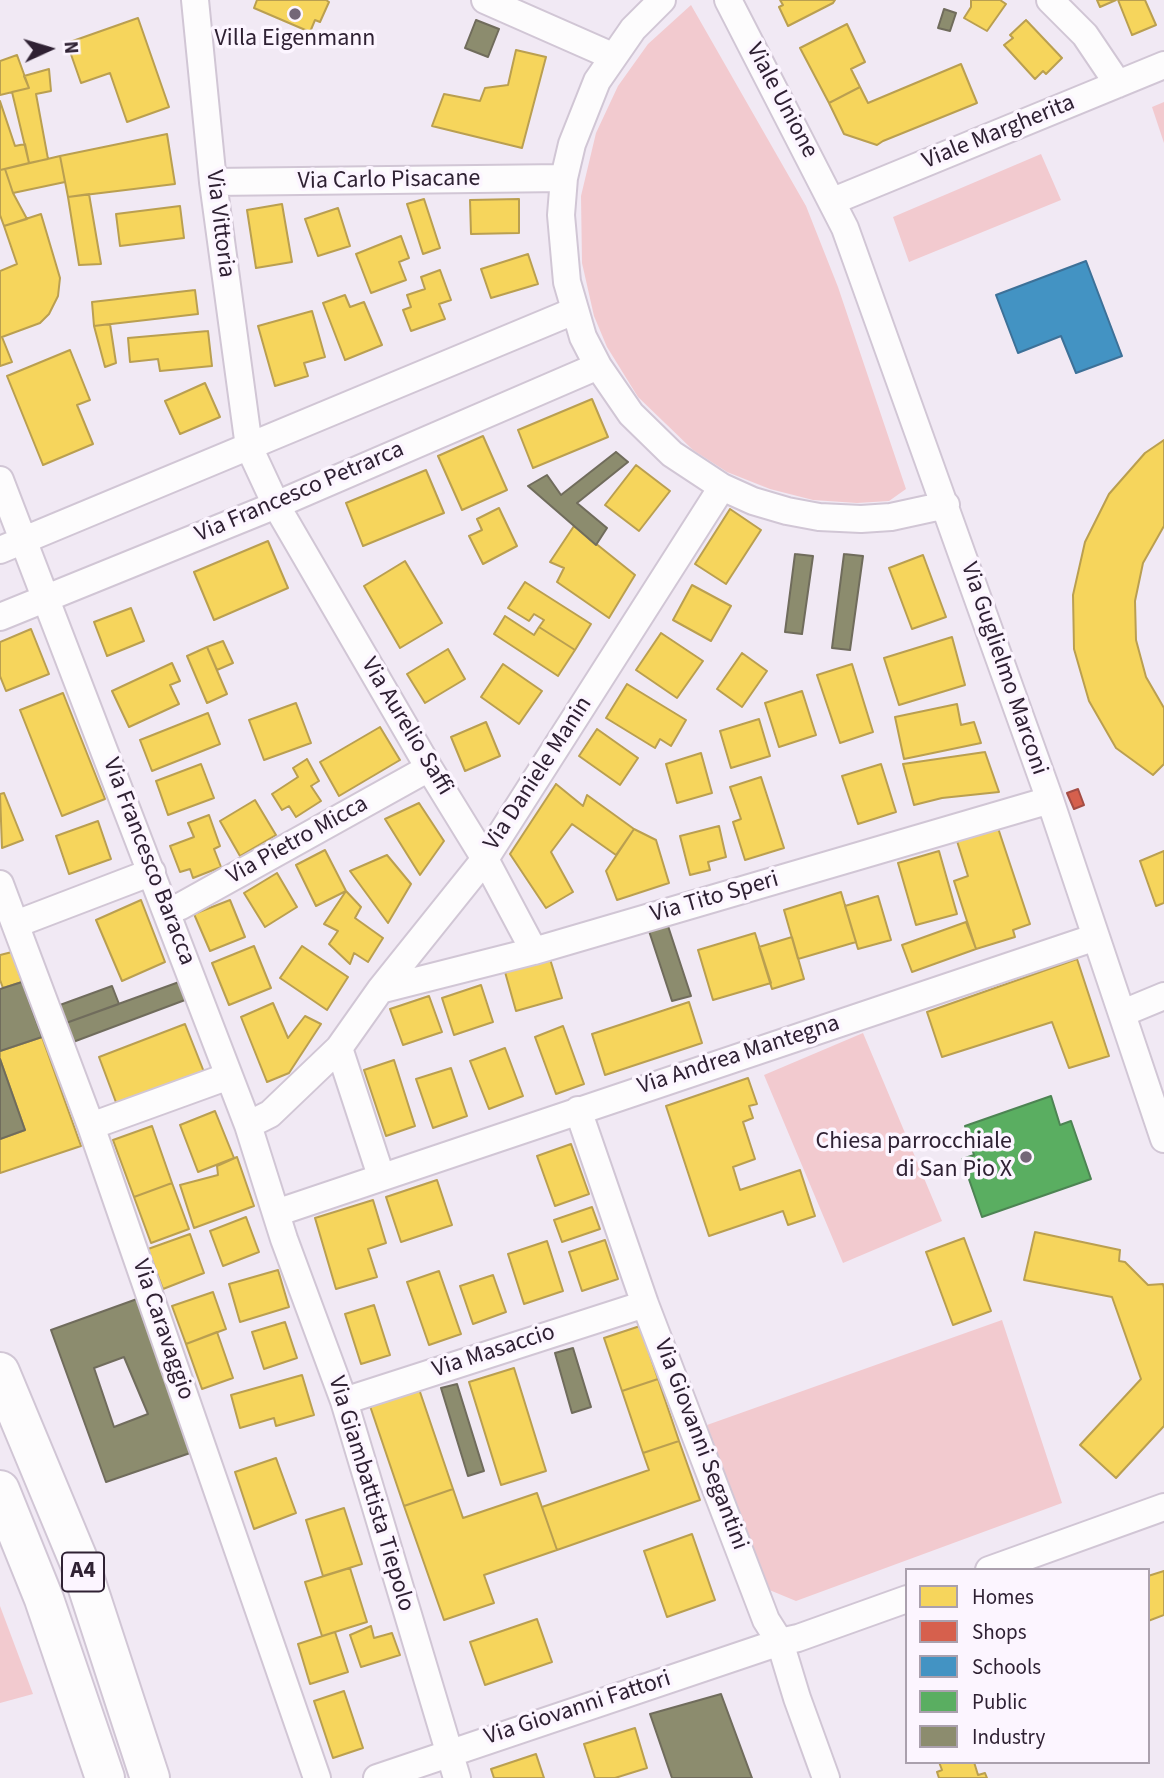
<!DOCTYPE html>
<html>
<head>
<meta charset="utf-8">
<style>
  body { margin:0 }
  #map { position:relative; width:1164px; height:1778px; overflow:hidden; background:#f1e9f4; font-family:"Source Sans 3",sans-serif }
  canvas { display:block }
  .legend { position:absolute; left:905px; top:1568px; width:245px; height:196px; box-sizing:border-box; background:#fcf5ff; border:2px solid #aaa0ad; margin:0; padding:9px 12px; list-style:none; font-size:21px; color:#2f2133 }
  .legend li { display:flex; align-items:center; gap:14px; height:35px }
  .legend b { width:35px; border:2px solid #aaa0ad }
  .north { position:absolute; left:14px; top:14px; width:70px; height:70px; -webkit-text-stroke:5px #fcf5ff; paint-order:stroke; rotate:86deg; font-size:19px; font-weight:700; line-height:28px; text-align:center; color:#2f2133 }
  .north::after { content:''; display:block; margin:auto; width:24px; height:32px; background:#2f2133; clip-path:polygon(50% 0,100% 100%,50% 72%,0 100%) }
</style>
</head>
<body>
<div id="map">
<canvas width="1164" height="1778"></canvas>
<ul class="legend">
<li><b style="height:19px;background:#f6d55c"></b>Homes</li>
<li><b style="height:19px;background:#d6604d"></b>Shops</li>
<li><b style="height:19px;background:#4393c3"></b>Schools</li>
<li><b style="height:19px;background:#5aae61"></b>Public</li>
<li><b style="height:19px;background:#8c8c6e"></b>Industry</li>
</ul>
<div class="north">N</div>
</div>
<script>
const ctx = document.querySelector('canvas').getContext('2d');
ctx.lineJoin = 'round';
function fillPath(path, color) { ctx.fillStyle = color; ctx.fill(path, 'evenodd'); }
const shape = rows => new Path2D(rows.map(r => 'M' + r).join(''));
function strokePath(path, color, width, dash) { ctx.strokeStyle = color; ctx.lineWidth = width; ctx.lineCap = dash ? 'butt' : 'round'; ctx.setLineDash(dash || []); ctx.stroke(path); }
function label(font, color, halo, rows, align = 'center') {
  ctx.font = font + ' "Source Sans 3",sans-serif'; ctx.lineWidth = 7; ctx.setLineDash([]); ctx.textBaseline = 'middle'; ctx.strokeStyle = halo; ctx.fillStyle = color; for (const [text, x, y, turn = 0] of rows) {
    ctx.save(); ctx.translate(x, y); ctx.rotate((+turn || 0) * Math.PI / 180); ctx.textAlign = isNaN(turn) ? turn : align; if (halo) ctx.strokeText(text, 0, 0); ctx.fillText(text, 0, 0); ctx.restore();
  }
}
const green = shape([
  [691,5,806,206,838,287,906,489,889,501,857,503,813,500,770,489,727,472,693,450,638,397,607,347,594,316,582,263,581,196,596,133,618,86,648,44],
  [1164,102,1164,143,1152,107],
  [1041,154,1061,200,909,262,893,217],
  [863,1033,942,1221,843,1263,764,1075],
  [1002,1320,1062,1503,796,1601,767,1589,707,1425],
  [0,1606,33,1694,0,1703]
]);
const homes = shape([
  [257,0,326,0,329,2,320,22,315,20,310,32,254,8,257,0],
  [780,0,835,0,833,3,788,26,779,7,783,5,780,0],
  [971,0,1000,0,1006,4,987,31,964,18,971,7,971,0],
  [1097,0,1116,0,1100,7,1097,0],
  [1118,0,1145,0,1156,25,1132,35,1118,0],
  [138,18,169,107,127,122,110,73,81,83,67,43,138,18],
  [1026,20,1062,58,1046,74,1043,71,1035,79,1004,45,1013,38,1010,35,1026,20],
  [847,24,865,62,851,69,860,87,829,103,800,48,847,24],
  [516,50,546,57,522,148,432,126,444,94,480,101,485,88,508,85,516,50],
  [17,55,29,88,0,95,0,61,17,55],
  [961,64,977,103,883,141,877,145,844,134,829,103,860,87,868,103,961,64],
  [49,69,51,91,36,94,48,159,29,163,12,92,29,88,24,76,49,69],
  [0,101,15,146,25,144,29,163,0,170,0,101],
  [167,134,175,184,68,197,60,156,167,134],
  [60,156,65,182,13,193,5,169,60,156],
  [5,169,13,193,27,219,4,226,0,215,0,170,5,169],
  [89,194,101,264,79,265,68,197,89,194],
  [424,199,440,248,423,254,407,204,424,199],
  [519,199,519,233,471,234,470,200,519,199],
  [282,204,292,262,256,268,247,210,282,204],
  [180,206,184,238,120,246,116,214,180,206],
  [338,208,350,246,318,256,305,219,338,208],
  [41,214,60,278,58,296,49,314,40,323,2,337,12,362,0,366,0,271,17,264,4,226,41,214],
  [401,236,409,258,399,262,406,280,371,293,356,254,401,236],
  [528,254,538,284,491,298,481,269,528,254],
  [440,270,451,300,439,304,445,319,411,331,403,310,411,307,407,295,425,289,421,277,440,270],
  [195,290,198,314,94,326,92,302,195,290],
  [345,295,350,307,364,302,382,345,345,360,323,303,345,295],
  [312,311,325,357,304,363,308,376,275,386,258,326,312,311],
  [110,324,116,363,105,367,94,326,110,324],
  [208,331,212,366,160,371,158,359,130,362,128,338,208,331],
  [70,350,90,400,77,405,93,444,43,465,7,376,70,350],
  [205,383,220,417,180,434,165,401,205,383],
  [592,399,608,437,533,468,518,430,592,399],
  [483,436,507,490,462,510,438,456,483,436],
  [1164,440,1164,526,1143,563,1135,601,1136,640,1146,677,1164,708,1164,764,1153,775,1116,748,1089,701,1074,649,1073,595,1085,542,1109,494,1145,453,1164,440],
  [636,465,670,491,639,531,605,505,636,465],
  [426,470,444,513,363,546,346,503,426,470],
  [499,508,517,546,483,564,469,536,482,530,477,519,499,508],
  [730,509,761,530,726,584,695,564,730,509],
  [574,526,635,575,609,618,557,582,564,568,550,562,574,526],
  [268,541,288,588,214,620,194,572,268,541],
  [923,555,946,617,912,629,889,568,923,555],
  [405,561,442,623,400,648,364,586,405,561],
  [525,582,591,624,575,650,539,627,544,620,534,614,529,621,508,608,525,582],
  [692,585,731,606,711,641,673,620,692,585],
  [131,608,144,641,107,656,94,622,131,608],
  [505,616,534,635,539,627,575,650,558,676,494,634,505,616],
  [31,629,49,674,6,691,0,676,0,642,31,629],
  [661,633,703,661,677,698,636,670,661,633],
  [952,637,965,685,899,705,884,658,952,637],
  [223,641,233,663,217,670,207,647,223,641],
  [207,647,227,694,207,703,187,656,207,647],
  [448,649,465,679,425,703,407,674,448,649],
  [742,653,767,671,742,707,717,689,742,653],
  [172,663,180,681,170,685,179,704,129,727,112,691,172,663],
  [503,664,542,691,519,724,481,697,503,664],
  [852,664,873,732,840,743,817,675,852,664],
  [627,684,686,720,671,746,660,739,655,748,606,718,627,684],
  [802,691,816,735,779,747,765,703,802,691],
  [63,693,105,799,62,816,20,710,63,693],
  [296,703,311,743,264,760,249,720,296,703],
  [957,704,961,725,974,722,981,743,904,759,895,717,957,704],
  [208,713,220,744,152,771,140,740,208,713],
  [759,719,770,756,731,768,720,731,759,719],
  [486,722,500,756,465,771,451,737,486,722],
  [380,727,400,760,339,796,320,762,380,727],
  [597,729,638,758,620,785,579,756,597,729],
  [985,752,999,792,942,798,914,805,903,764,985,752],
  [701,753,712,793,677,803,666,764,701,753],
  [307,759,319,781,311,786,321,801,296,817,289,806,282,810,272,794,298,777,293,768,307,759],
  [201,764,214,798,168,815,156,781,201,764],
  [881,764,896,812,858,824,842,776,881,764],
  [761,777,784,848,745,860,733,822,741,819,730,787,761,777],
  [556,784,583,806,587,795,634,829,616,855,572,824,551,852,573,892,546,908,510,854,556,784],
  [4,793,23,840,2,848,0,794,4,793],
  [255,800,276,835,240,856,220,821,255,800],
  [419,803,444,841,420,875,385,819,419,803],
  [209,815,220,846,214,849,221,867,193,878,190,869,180,872,170,846,194,837,188,823,209,815],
  [98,821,111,859,69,874,56,836,98,821],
  [719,826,726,857,708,862,710,870,690,875,680,836,719,826],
  [998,828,1030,924,1013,930,1015,937,976,949,954,881,968,876,957,841,998,828],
  [634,829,656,840,669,883,617,900,606,871,634,829],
  [325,850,346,891,316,906,296,865,325,850],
  [939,851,957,914,916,925,898,863,939,851],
  [1164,851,1164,903,1156,906,1140,861,1164,851],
  [387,855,411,884,388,923,350,871,387,855],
  [277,873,297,907,265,927,244,893,277,873],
  [346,891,361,907,355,918,383,938,368,962,354,953,350,964,329,944,338,931,324,924,346,891],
  [841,892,856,942,798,959,784,910,841,892],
  [878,896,891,940,858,949,845,906,878,896],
  [141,900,165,962,122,981,96,920,141,900],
  [230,900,245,937,210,951,194,914,230,900],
  [966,922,976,949,912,972,902,945,966,922],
  [755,933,771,983,713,1000,698,950,755,933],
  [792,937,804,979,772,989,759,947,792,937],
  [254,946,271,988,229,1005,212,963,254,946],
  [302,946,348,977,327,1010,280,978,302,946],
  [12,952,22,982,3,988,0,980,0,955,12,952],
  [550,959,562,998,516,1011,505,972,550,959],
  [1077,959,1109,1056,1069,1068,1052,1022,942,1057,927,1012,1077,959],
  [481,985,493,1022,454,1035,442,998,481,985],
  [429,996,442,1032,403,1045,390,1009,429,996],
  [689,1002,702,1043,605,1075,592,1034,689,1002],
  [273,1003,288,1038,305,1016,321,1024,289,1073,267,1082,241,1017,273,1003],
  [185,1024,204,1072,117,1105,99,1057,185,1024],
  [563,1026,584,1084,556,1094,535,1037,563,1026],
  [42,1037,81,1146,0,1173,0,1139,25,1130,0,1059,0,1051,42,1037],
  [505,1048,523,1096,489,1109,470,1061,505,1048],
  [394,1060,415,1126,386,1136,364,1070,394,1060],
  [451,1068,467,1116,433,1128,416,1079,451,1068],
  [748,1078,757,1104,749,1106,753,1118,743,1122,755,1159,733,1167,740,1190,800,1170,815,1216,788,1225,783,1211,709,1236,666,1106,748,1078],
  [215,1111,234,1158,198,1172,180,1125,215,1111],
  [152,1126,172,1183,134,1197,113,1140,152,1126],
  [571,1144,589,1194,555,1206,537,1156,571,1144],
  [237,1157,254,1206,194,1228,180,1185,218,1175,217,1166,237,1157],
  [437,1180,452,1225,401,1242,386,1197,437,1180],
  [172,1183,189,1229,151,1243,134,1197,172,1183],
  [373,1200,386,1243,368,1249,377,1277,336,1289,315,1218,373,1200],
  [592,1207,600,1229,562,1242,554,1220,592,1207],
  [246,1217,259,1252,223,1266,210,1231,246,1217],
  [1035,1232,1120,1250,1119,1261,1125,1262,1148,1285,1163,1284,1164,1288,1164,1426,1116,1478,1080,1445,1141,1379,1112,1297,1024,1280,1035,1232],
  [190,1234,204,1273,163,1289,148,1249,190,1234],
  [964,1238,991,1311,953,1325,926,1252,964,1238],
  [605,1240,618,1279,582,1291,569,1252,605,1240],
  [547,1241,563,1291,524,1304,508,1254,547,1241],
  [278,1270,289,1307,240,1322,229,1284,278,1270],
  [439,1271,461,1334,429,1345,407,1282,439,1271],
  [493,1275,506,1312,473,1324,460,1286,493,1275],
  [213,1292,226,1329,186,1344,172,1306,213,1292],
  [374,1305,390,1355,361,1364,345,1314,374,1305],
  [285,1322,297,1358,264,1369,252,1332,285,1322],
  [640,1326,658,1379,622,1391,604,1338,640,1326],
  [217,1332,233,1378,202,1389,186,1344,217,1332],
  [514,1368,546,1471,501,1485,469,1382,514,1368],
  [302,1375,314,1415,276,1426,274,1418,240,1428,231,1395,302,1375],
  [658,1379,679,1441,643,1453,622,1391,658,1379],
  [419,1389,453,1489,404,1506,370,1406,419,1389],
  [679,1441,700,1500,557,1550,542,1507,649,1470,643,1453,679,1441],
  [276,1458,296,1513,254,1529,235,1472,276,1458],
  [453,1489,463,1518,537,1493,557,1550,484,1575,494,1603,444,1620,404,1506,453,1489],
  [344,1508,362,1564,323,1576,306,1520,344,1508],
  [692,1534,715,1600,667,1617,644,1551,692,1534],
  [350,1568,367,1622,322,1636,305,1582,350,1568],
  [1164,1571,1164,1615,1148,1621,1148,1576,1164,1571],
  [537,1619,552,1662,485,1685,470,1642,537,1619],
  [371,1626,374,1638,392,1633,400,1655,361,1667,350,1635,371,1626],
  [335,1632,348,1672,310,1684,298,1644,335,1632],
  [344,1691,363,1748,333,1758,314,1701,344,1691],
  [635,1728,647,1768,615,1778,595,1778,584,1744,635,1728],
  [536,1754,544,1778,494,1778,491,1769,536,1754],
  [939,1762,974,1762,978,1775,985,1773,987,1778,939,1778,937,1772,942,1770,939,1762]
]);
const shops = shape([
  [1078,789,1084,805,1074,809,1067,793,1078,789]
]);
const schools = shape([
  [1086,261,1122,356,1076,373,1061,336,1018,353,996,295,1086,261]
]);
const public = shape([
  [1051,1096,1060,1125,1071,1121,1091,1179,982,1217,962,1159,974,1155,965,1126,1051,1096]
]);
const industry = shape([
  [944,9,956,13,950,31,938,28,944,9],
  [476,20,499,29,488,57,465,48,476,20],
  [616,452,628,462,577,503,607,528,596,545,528,486,547,475,561,495,616,452],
  [795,554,813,556,802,634,785,632,795,554],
  [844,554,863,556,850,650,832,648,844,554],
  [668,926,691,996,672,1001,649,931,668,926],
  [22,982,42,1037,0,1051,0,989,22,982],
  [179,982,185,1000,73,1042,66,1023,179,982],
  [112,986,119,1004,66,1023,60,1005,112,986],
  [0,1059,25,1130,0,1139,0,1059],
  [137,1299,193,1452,106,1482,51,1330,137,1299],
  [124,1357,148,1414,114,1427,94,1368,124,1357],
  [573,1348,591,1407,572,1413,555,1353,573,1348],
  [457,1384,484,1471,468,1476,441,1388,457,1384],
  [721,1694,752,1778,672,1778,650,1714,721,1694]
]);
const street = shape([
  [195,0,213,182,249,447,276,505,429,768,485,859,534,951],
  [485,0,612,56],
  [662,0,633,29,597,81,572,144,564,178,561,215,567,282,583,337,598,366,631,414,672,454,722,487,753,501,787,511,819,517,861,519,891,517,946,505],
  [728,0,845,228,1050,800,1164,1139],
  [1050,0,1085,35,1118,84],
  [213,182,564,178],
  [833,201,1164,65],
  [0,480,248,1125,284,1239,344,1401,457,1778],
  [0,550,574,311],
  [0,617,276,505,598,366],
  [0,884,91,1126,317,1778],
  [167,911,181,906,429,768],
  [16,924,152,872],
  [380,990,534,951,1050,800],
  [1123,1013,1164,996],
  [339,1048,381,1176],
  [578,1110,645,1304,766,1620,780,1642,797,1698,826,1778],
  [248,1125,270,1114,339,1048,380,990,485,859,722,487],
  [91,1126,229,1076],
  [276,1213,1096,937],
  [344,1401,645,1304],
  [989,1570,1164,1507],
  [377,1778,780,1642,798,1638,907,1599]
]);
const highway = shape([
  [0,1372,80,1564,150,1778],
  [0,1490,44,1599,105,1778]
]);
const markers = [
  [295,14,7,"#736777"],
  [1026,1157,7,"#736777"]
];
const shields = [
  [83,1572,42]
];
const shieldNames = [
  ["A4",83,1572]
];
const poiNames = [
  ["Villa Eigenmann",295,40],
  ["Chiesa parrocchiale",1012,1143,"right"],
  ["di San Pio X",1012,1171,"right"]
];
const streetNames = [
  ["Viale Unione",781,101,62],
  ["Viale Margherita",999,133,-22],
  ["Via Carlo Pisacane",389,181,-1],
  ["Via Vittoria",219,224,83],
  ["Via Francesco Petrarca",300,493,-23],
  ["Via Guglielmo Marconi",1003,669,71],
  ["Via Aurelio Saffi",406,727,59],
  ["Via Daniele Manin",539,774,-57],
  ["Via Pietro Micca",298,841,-29],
  ["Via Francesco Baracca",148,862,69],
  ["Via Tito Speri",715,898,-16],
  ["Via Andrea Mantegna",739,1056,-18],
  ["Via Caravaggio",162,1330,71],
  ["Via Masaccio",494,1352,-18],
  ["Via Giovanni Segantini",700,1445,69],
  ["Via Giambattista Tiepolo",370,1494,73],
  ["Via Giovanni Fattori",578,1709,-18]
];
fillPath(green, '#f2cacf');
fillPath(homes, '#f6d55c');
strokePath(homes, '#ba9f50', 2);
fillPath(shops, '#d6604d');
strokePath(shops, '#a44d45', 2);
fillPath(schools, '#4393c3');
strokePath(schools, '#3d7198', 2);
fillPath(public, '#5aae61');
strokePath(public, '#4d8453', 2);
fillPath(industry, '#8c8c6e');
strokePath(industry, '#706c5c', 2);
strokePath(street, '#d1c6d5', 30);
strokePath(highway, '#d1c6d5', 42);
strokePath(street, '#fdfcfd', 26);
strokePath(highway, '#fdfcfd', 38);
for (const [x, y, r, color] of markers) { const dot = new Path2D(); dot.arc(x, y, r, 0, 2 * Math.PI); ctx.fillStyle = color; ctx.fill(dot); strokePath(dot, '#fcf5ff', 2.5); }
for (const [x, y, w] of shields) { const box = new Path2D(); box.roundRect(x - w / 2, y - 19.5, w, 39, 5); ctx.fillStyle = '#fcf5ff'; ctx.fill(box); strokePath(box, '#2f2133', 2); }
label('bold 23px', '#2f2133', null, shieldNames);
label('24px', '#2f2133', '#fcf5ff', poiNames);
label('24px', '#2f2133', '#fcf5ff', streetNames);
</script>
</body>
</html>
